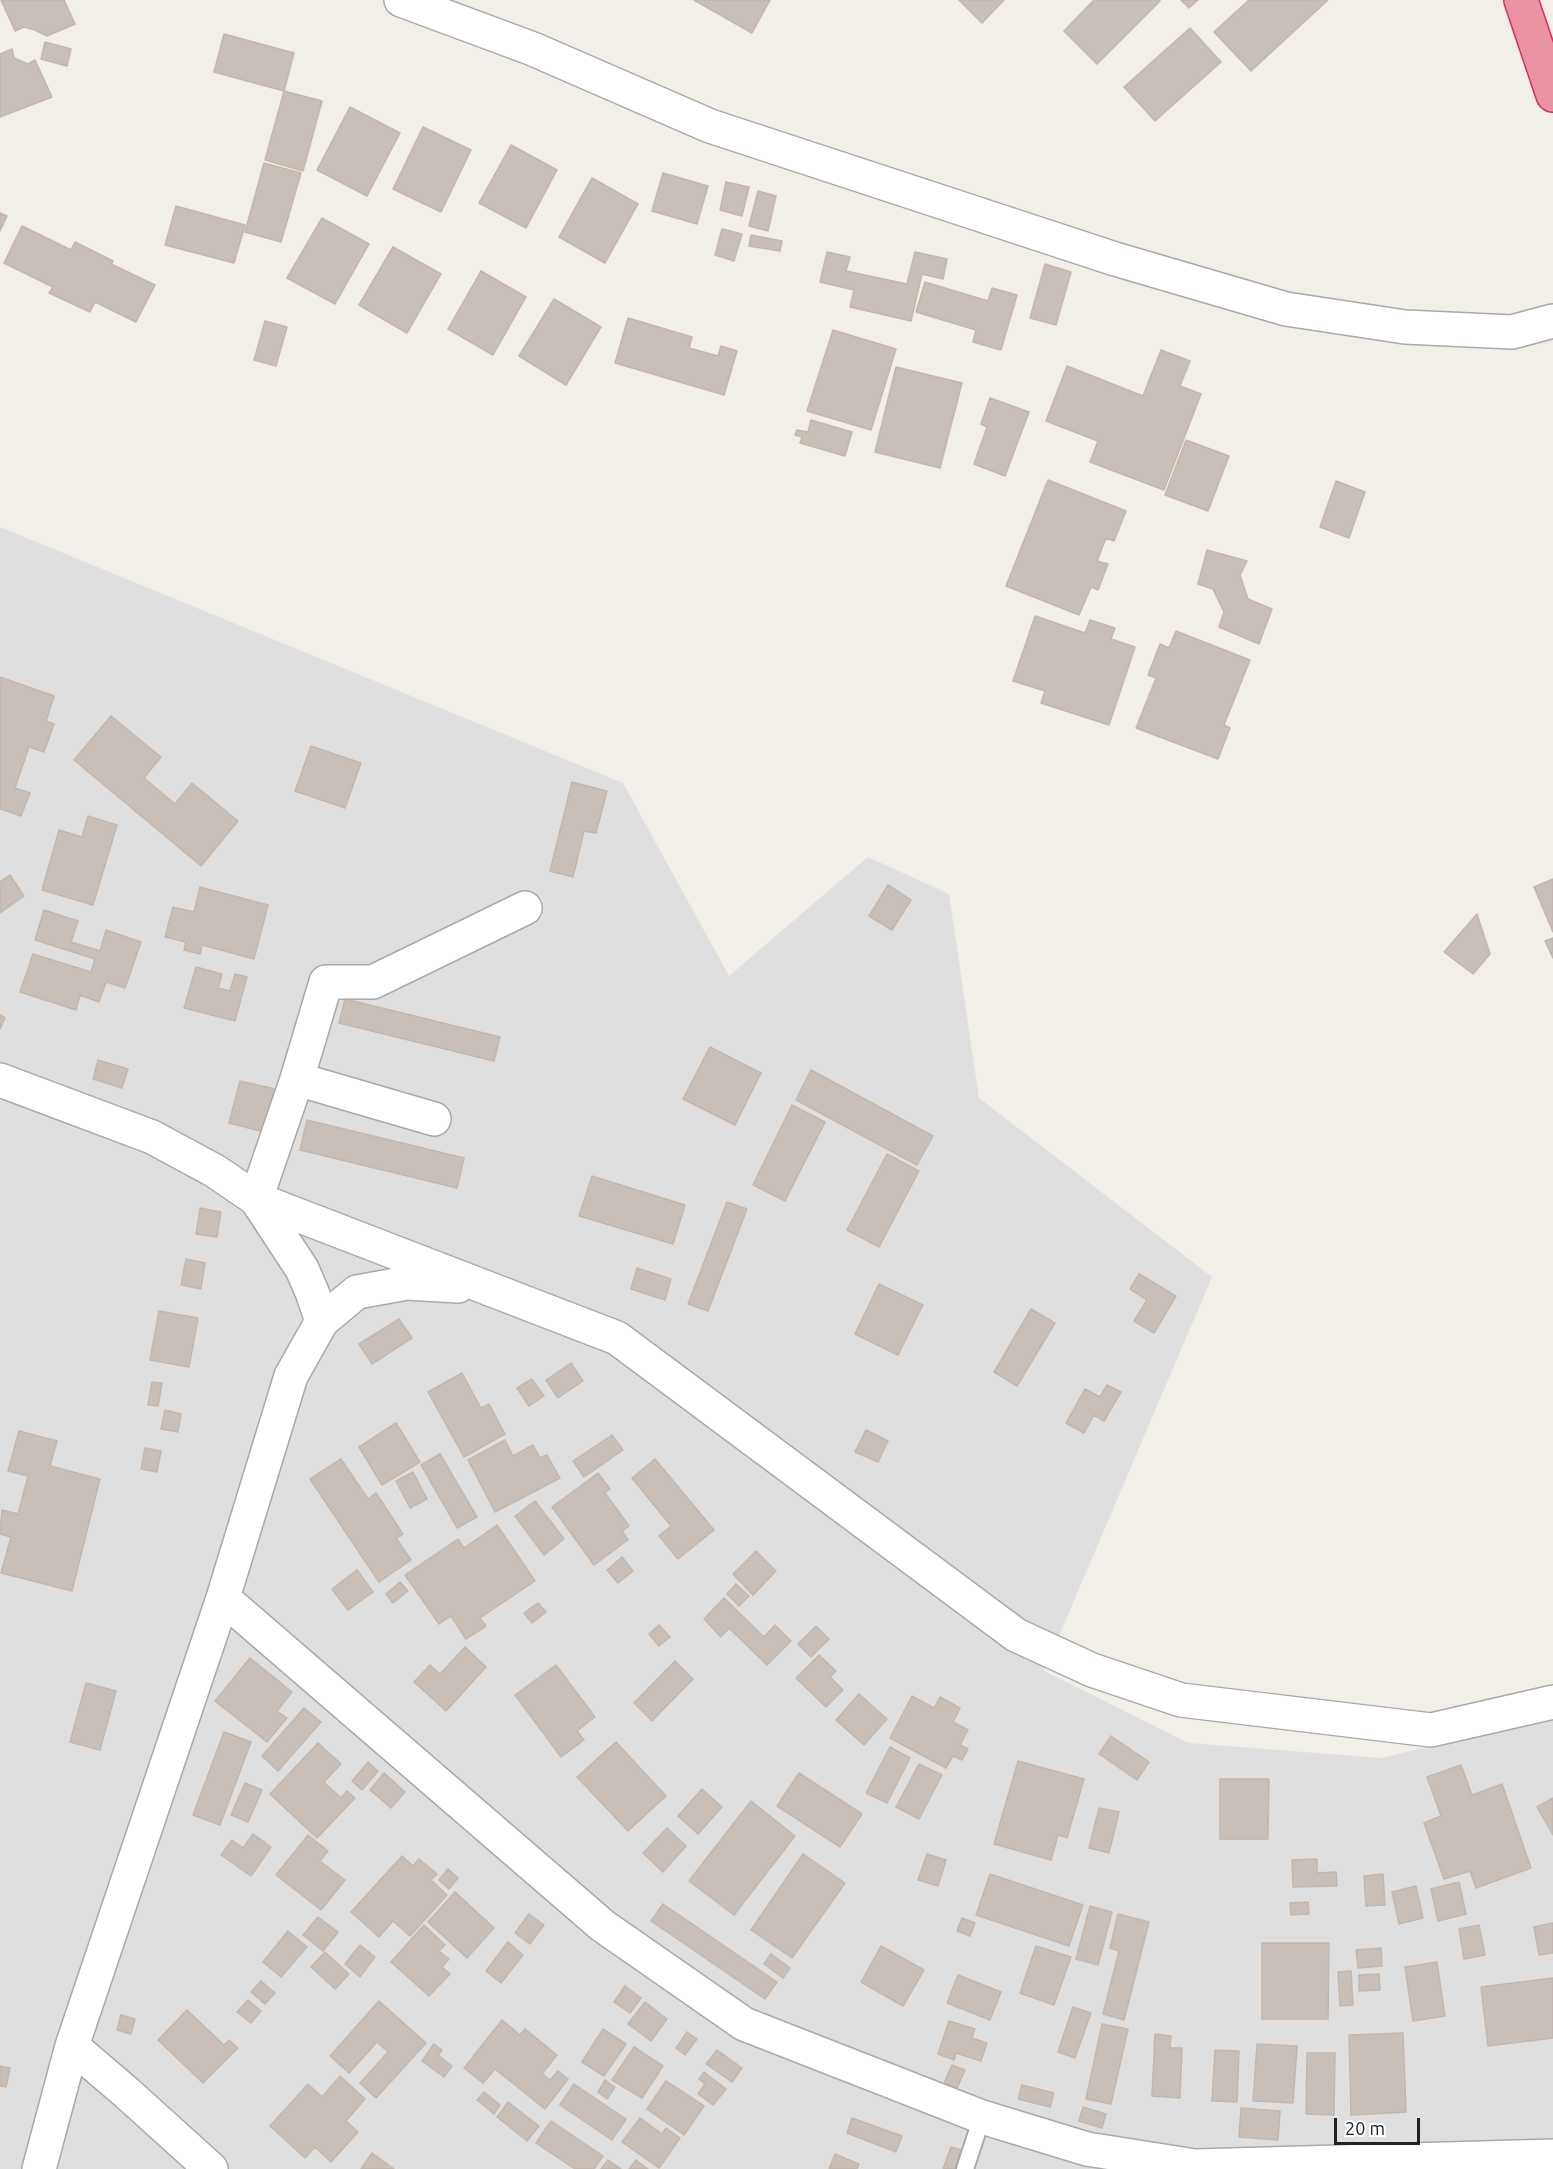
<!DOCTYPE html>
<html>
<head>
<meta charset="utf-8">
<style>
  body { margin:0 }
  #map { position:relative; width:1553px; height:2169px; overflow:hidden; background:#f2efe9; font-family:Ubuntu,sans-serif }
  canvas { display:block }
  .scale { position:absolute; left:1334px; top:2118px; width:86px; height:27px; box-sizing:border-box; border:3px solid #222; border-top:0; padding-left:8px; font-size:18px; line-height:21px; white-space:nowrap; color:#222; -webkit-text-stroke:4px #fff; paint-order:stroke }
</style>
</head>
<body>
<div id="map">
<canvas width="1553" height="2169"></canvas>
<div class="scale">20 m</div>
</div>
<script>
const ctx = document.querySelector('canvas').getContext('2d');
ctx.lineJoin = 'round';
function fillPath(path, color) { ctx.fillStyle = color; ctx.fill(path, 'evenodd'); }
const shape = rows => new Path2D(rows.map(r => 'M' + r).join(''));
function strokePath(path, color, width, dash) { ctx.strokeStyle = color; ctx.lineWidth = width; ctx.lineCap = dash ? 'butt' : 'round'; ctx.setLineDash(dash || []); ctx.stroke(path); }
const residential = shape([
  [0,527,623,783,729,976,868,857,949,894,979,1098,1212,1277,1044,1671,1189,1743,1381,1758,1553,1718,1553,2169,0,2169]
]);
const building = shape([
  [1,0,64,0,75,24,47,36,35,30,24,27,15,31,1,0],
  [694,0,770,0,752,33,694,0],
  [959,0,1004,0,982,23,959,0],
  [1094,0,1159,0,1160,1,1097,64,1064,31,1094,0],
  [1181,0,1198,0,1189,8,1181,0],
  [1249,0,1328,0,1251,71,1214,32,1249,0],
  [1190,28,1221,62,1155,121,1124,87,1190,28],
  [224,34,294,53,284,91,214,72,224,34],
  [45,42,71,49,67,66,41,59,45,42],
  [12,49,14,58,28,64,35,60,52,97,0,117,0,54,12,49],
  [284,91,322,101,303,171,265,160,284,91],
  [350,107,400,133,367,196,317,170,350,107],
  [423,127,471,150,441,212,393,189,423,127],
  [511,145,557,170,526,228,479,203,511,145],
  [264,163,301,173,281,242,245,232,264,163],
  [663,173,708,186,697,224,652,211,663,173],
  [592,178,638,204,605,263,559,237,592,178],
  [726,182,749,187,742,216,720,210,726,182],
  [758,191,776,196,768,231,749,226,758,191],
  [176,206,245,225,234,263,165,245,176,206],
  [0,213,7,216,0,231,0,213],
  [322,218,369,244,335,304,287,278,322,218],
  [22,226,71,250,75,242,113,261,111,264,155,285,136,322,95,302,90,312,49,293,53,287,4,263,22,226],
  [722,229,742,234,734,261,715,255,722,229],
  [751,235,782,241,780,251,749,246,751,235],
  [393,247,441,274,407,333,359,305,393,247],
  [827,252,850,257,846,271,907,284,915,252,947,259,943,279,922,274,911,321,850,307,854,290,820,282,827,252],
  [1045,264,1071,272,1056,325,1030,318,1045,264],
  [481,271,526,297,493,355,448,329,481,271],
  [925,282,988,301,992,288,1017,295,1001,350,973,342,976,330,916,312,925,282],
  [554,299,601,327,566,385,519,356,554,299],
  [628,318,692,337,689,348,718,356,721,346,737,351,724,395,615,363,628,318],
  [265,321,287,327,276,366,254,360,265,321],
  [833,330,896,349,871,430,807,411,833,330],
  [1161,350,1190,361,1180,386,1201,394,1164,490,1090,462,1098,441,1046,421,1067,366,1143,396,1161,350],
  [896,367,962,383,940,468,875,452,896,367],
  [990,398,1029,412,1005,476,974,464,987,427,981,424,990,398],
  [811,420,852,432,845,456,800,443,802,437,795,435,797,430,808,432,811,420],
  [1186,440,1229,456,1208,511,1165,495,1186,440],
  [1048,480,1126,511,1114,541,1106,538,1097,561,1108,564,1098,590,1091,587,1079,615,1006,586,1048,480],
  [1336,481,1365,492,1349,538,1320,527,1336,481],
  [1207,550,1247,561,1240,575,1248,599,1272,609,1259,644,1219,627,1224,612,1213,589,1198,584,1207,550],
  [1035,616,1085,633,1090,620,1115,628,1111,639,1135,647,1109,725,1041,703,1045,691,1013,681,1035,616],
  [1176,631,1250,660,1224,725,1230,728,1218,759,1136,728,1156,678,1148,675,1160,644,1169,648,1176,631],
  [0,677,54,696,46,721,54,724,44,752,29,747,15,788,30,793,21,816,0,809,0,677],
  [111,716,161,757,144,778,175,804,192,783,238,821,201,866,74,760,111,716],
  [311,746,361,763,345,808,295,791,311,746],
  [572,782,607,791,596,833,584,831,573,877,550,871,572,782],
  [88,816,117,825,93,905,42,890,59,830,82,837,88,816],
  [10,875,24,896,0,913,0,882,10,875],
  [1553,879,1553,932,1534,887,1553,879],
  [888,885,911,900,892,930,869,916,888,885],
  [200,887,268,905,254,959,202,945,200,954,184,950,186,942,165,937,173,907,194,912,200,887],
  [44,910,78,921,71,942,100,951,106,930,141,942,125,988,106,982,99,1002,80,995,76,1010,20,992,33,954,91,972,95,959,35,940,44,910],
  [1477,914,1490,954,1473,974,1444,952,1477,914],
  [1553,938,1553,958,1545,941,1553,938],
  [196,967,222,974,218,988,230,991,235,974,247,977,235,1021,184,1008,196,967],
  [345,999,500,1037,494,1061,339,1023,345,999],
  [0,1015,5,1018,0,1029,0,1015],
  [710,1047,761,1073,735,1125,683,1099,710,1047],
  [98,1060,128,1069,122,1088,93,1079,98,1060],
  [811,1070,933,1136,917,1165,796,1100,811,1070],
  [240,1081,275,1089,264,1132,229,1123,240,1081],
  [792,1105,825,1122,785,1201,753,1185,792,1105],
  [307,1120,464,1158,457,1188,300,1150,307,1120],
  [887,1154,919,1171,879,1247,847,1230,887,1154],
  [592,1176,685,1205,673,1244,579,1216,592,1176],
  [727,1202,747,1209,708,1311,688,1304,727,1202],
  [200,1208,221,1212,217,1237,196,1234,200,1208],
  [186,1259,205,1263,201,1289,181,1285,186,1259],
  [637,1268,671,1279,665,1300,631,1289,637,1268],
  [1139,1274,1176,1296,1154,1333,1134,1321,1147,1300,1130,1289,1139,1274],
  [879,1284,923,1305,898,1355,855,1334,879,1284],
  [1031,1309,1055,1323,1017,1386,994,1372,1031,1309],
  [159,1311,198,1318,189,1367,150,1360,159,1311],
  [399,1319,412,1338,372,1364,359,1344,399,1319],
  [571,1363,583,1381,558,1398,546,1380,571,1363],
  [462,1373,481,1408,489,1404,505,1434,464,1457,428,1392,462,1373],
  [532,1379,544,1396,529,1406,517,1388,532,1379],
  [152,1382,162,1383,158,1406,148,1405,152,1382],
  [1107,1385,1121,1392,1104,1421,1094,1415,1084,1433,1066,1423,1085,1389,1100,1397,1107,1385],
  [165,1410,181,1414,178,1432,161,1429,165,1410],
  [396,1423,420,1462,382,1485,359,1447,396,1423],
  [866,1430,888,1441,878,1462,855,1452,866,1430],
  [19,1431,57,1441,50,1466,100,1479,72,1591,1,1573,11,1537,0,1534,2,1510,18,1514,28,1476,8,1471,19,1431],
  [612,1435,623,1450,584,1477,573,1461,612,1435],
  [505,1440,513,1456,533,1445,540,1458,547,1455,560,1478,495,1512,468,1460,505,1440],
  [145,1448,161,1451,157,1472,141,1469,145,1448],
  [440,1454,477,1517,457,1528,421,1465,440,1454],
  [341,1459,368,1499,376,1493,403,1534,396,1538,411,1560,379,1582,310,1479,341,1459],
  [655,1459,714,1530,678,1559,659,1536,671,1526,632,1478,655,1459],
  [413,1472,427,1499,410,1508,396,1481,413,1472],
  [598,1473,610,1489,605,1493,629,1526,622,1531,628,1540,594,1565,552,1507,598,1473],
  [535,1501,564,1539,544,1555,515,1516,535,1501],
  [497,1525,535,1581,480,1618,486,1626,466,1639,451,1616,439,1624,405,1575,458,1539,464,1548,497,1525],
  [756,1551,776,1571,753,1595,733,1574,756,1551],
  [622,1557,633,1571,618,1583,607,1570,622,1557],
  [357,1570,373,1592,348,1610,332,1589,357,1570],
  [400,1582,408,1591,393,1603,386,1594,400,1582],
  [736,1584,749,1596,739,1606,727,1594,736,1584],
  [724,1598,764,1637,775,1625,791,1641,767,1665,729,1628,721,1637,704,1619,724,1598],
  [538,1603,546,1612,532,1623,524,1613,538,1603],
  [659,1625,670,1637,659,1646,649,1634,659,1625],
  [816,1626,829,1639,811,1657,798,1644,816,1626],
  [465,1647,486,1667,446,1711,414,1682,430,1665,440,1674,465,1647],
  [819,1655,836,1671,830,1677,843,1690,826,1707,796,1678,819,1655],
  [250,1658,292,1692,277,1711,287,1718,267,1742,215,1701,250,1658],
  [675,1661,693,1679,652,1721,634,1703,675,1661],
  [556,1665,595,1717,577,1731,584,1740,561,1757,515,1695,556,1665],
  [86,1683,116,1691,100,1750,70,1742,86,1683],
  [859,1694,887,1719,864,1745,836,1720,859,1694],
  [912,1696,934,1708,940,1697,960,1708,953,1722,968,1730,960,1745,968,1749,962,1760,953,1756,946,1768,890,1738,912,1696],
  [304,1708,321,1722,278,1771,262,1756,304,1708],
  [224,1732,251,1742,220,1825,193,1815,224,1732],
  [1111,1736,1149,1762,1137,1780,1099,1754,1111,1736],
  [616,1742,666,1796,628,1831,577,1777,616,1742],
  [318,1743,341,1764,324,1782,341,1798,347,1791,355,1798,317,1838,270,1794,318,1743],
  [890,1747,910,1758,887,1803,866,1793,890,1747],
  [1018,1761,1084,1779,1067,1838,1058,1835,1051,1860,994,1844,1018,1761],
  [368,1762,378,1771,362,1790,352,1781,368,1762],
  [919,1764,942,1775,919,1819,896,1807,919,1764],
  [1461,1765,1472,1795,1502,1784,1531,1868,1476,1888,1470,1871,1444,1879,1424,1823,1441,1816,1427,1777,1461,1765],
  [384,1773,405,1792,391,1808,370,1790,384,1773],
  [799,1773,862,1814,840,1847,777,1806,799,1773],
  [1220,1779,1269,1779,1268,1839,1220,1839,1220,1779],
  [245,1783,262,1790,248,1822,231,1815,245,1783],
  [702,1789,722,1807,698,1834,678,1816,702,1789],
  [1553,1798,1553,1835,1537,1807,1553,1798],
  [751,1801,795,1836,734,1915,689,1881,751,1801],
  [1099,1808,1119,1812,1109,1853,1089,1848,1099,1808],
  [667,1828,686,1846,663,1872,643,1853,667,1828],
  [253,1834,271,1847,251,1876,221,1855,232,1840,243,1848,253,1834],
  [308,1835,328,1851,320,1861,345,1880,321,1910,276,1875,308,1835],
  [803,1854,845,1883,792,1958,751,1930,803,1854],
  [927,1854,946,1860,938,1886,918,1880,927,1854],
  [402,1856,413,1866,419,1859,437,1874,431,1880,447,1895,410,1936,393,1921,379,1937,351,1912,402,1856],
  [1317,1859,1317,1873,1336,1872,1337,1886,1293,1887,1292,1860,1317,1859],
  [448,1869,458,1878,449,1889,439,1880,448,1869],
  [990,1874,1083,1905,1069,1946,976,1915,990,1874],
  [1383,1874,1385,1905,1366,1906,1364,1876,1383,1874],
  [1459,1882,1466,1914,1438,1921,1431,1889,1459,1882],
  [1416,1886,1423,1918,1399,1924,1392,1892,1416,1886],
  [455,1892,494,1928,467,1958,428,1922,455,1892],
  [1308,1902,1309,1914,1291,1915,1290,1903,1308,1902],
  [663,1904,777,1982,765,1999,651,1921,663,1904],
  [1090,1906,1112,1912,1098,1965,1076,1959,1090,1906],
  [529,1914,544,1925,530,1944,515,1933,529,1914],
  [1118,1914,1149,1922,1124,2020,1103,2014,1119,1951,1110,1948,1118,1914],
  [318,1917,338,1932,323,1951,303,1935,318,1917],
  [962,1918,975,1923,970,1936,957,1931,962,1918],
  [1553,1923,1553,1953,1539,1955,1534,1927,1553,1923],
  [424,1925,445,1945,439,1951,449,1959,442,1967,450,1974,429,1996,391,1962,424,1925],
  [1479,1925,1485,1955,1464,1959,1459,1929,1479,1925],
  [288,1931,307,1947,281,1977,263,1962,288,1931],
  [508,1942,523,1955,501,1983,486,1971,508,1942],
  [1262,1943,1329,1943,1328,2019,1262,2019,1262,1943],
  [360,1945,375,1957,360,1977,345,1964,360,1945],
  [881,1946,924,1970,903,2006,861,1982,881,1946],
  [1036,1946,1071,1957,1054,2005,1020,1993,1036,1946],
  [1381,1948,1382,1966,1358,1968,1356,1950,1381,1948],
  [325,1952,349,1974,335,1989,311,1967,325,1952],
  [771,1954,790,1968,783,1978,764,1964,771,1954],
  [1437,1962,1445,2016,1413,2021,1405,1967,1437,1962],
  [1351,1971,1353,2005,1340,2006,1338,1972,1351,1971],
  [1379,1974,1380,1990,1359,1991,1359,1975,1379,1974],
  [958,1975,1001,1992,990,2020,947,2003,958,1975],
  [1553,1978,1553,2038,1488,2046,1481,1987,1553,1978],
  [261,1981,275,1993,265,2004,251,1992,261,1981],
  [625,1986,641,1998,630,2013,614,2002,625,1986],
  [248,2000,261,2011,251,2023,237,2012,248,2000],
  [379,2001,426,2043,376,2098,360,2083,388,2052,377,2042,349,2073,330,2056,379,2001],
  [645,2002,667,2019,651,2041,628,2024,645,2002],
  [1073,2007,1091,2013,1075,2058,1058,2052,1073,2007],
  [187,2010,224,2045,229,2040,238,2048,203,2083,158,2040,187,2010],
  [121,2015,135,2019,131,2034,117,2030,121,2015],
  [502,2020,520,2035,525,2029,557,2055,542,2074,550,2080,558,2071,568,2079,545,2109,495,2069,483,2083,464,2068,502,2020],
  [949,2021,975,2029,972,2038,987,2043,981,2061,956,2053,954,2060,938,2054,949,2021],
  [1102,2024,1128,2029,1111,2104,1086,2099,1102,2024],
  [603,2029,626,2044,604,2076,582,2062,603,2029],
  [687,2032,697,2039,685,2055,676,2048,687,2032],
  [1403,2033,1406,2112,1351,2115,1349,2035,1403,2033],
  [1155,2034,1171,2036,1170,2048,1182,2048,1180,2098,1152,2096,1155,2034],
  [434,2044,442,2050,438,2055,452,2066,444,2077,422,2061,434,2044],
  [1257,2044,1297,2046,1293,2103,1253,2101,1257,2044],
  [634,2047,663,2066,642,2098,612,2080,634,2047],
  [717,2050,742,2068,732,2082,706,2064,717,2050],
  [1215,2050,1239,2051,1237,2102,1212,2101,1215,2050],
  [1307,2053,1335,2053,1334,2115,1306,2114,1307,2053],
  [952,2065,965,2070,955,2093,942,2088,952,2065],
  [0,2066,10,2068,6,2087,0,2086,0,2066],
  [704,2072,726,2089,713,2105,698,2094,705,2084,699,2079,704,2072],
  [340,2076,365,2099,346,2121,358,2132,331,2162,315,2147,305,2158,270,2126,308,2084,322,2097,340,2076],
  [605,2080,615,2087,607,2099,598,2092,605,2080],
  [666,2081,704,2106,684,2135,647,2109,666,2081],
  [574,2084,626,2119,612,2140,560,2105,574,2084],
  [1022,2085,1054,2093,1050,2107,1018,2099,1022,2085],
  [484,2092,500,2105,494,2114,477,2100,484,2092],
  [508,2102,539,2126,527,2141,497,2117,508,2102],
  [1083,2107,1106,2114,1102,2128,1079,2121,1083,2107],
  [1241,2108,1280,2111,1278,2140,1239,2137,1241,2108],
  [640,2118,662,2134,666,2128,680,2138,659,2168,622,2142,640,2118],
  [852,2118,902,2136,896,2152,847,2133,852,2118],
  [551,2121,603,2156,594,2169,575,2169,536,2143,551,2121],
  [951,2147,961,2150,955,2169,943,2169,951,2147],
  [372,2153,394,2169,361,2169,372,2153],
  [835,2154,859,2164,857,2169,829,2169,835,2154],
  [608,2160,621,2169,601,2169,608,2160],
  [636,2160,648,2169,629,2169,636,2160]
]);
const lane = shape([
  [965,2169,982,2117]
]);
const street = shape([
  [401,0,533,49,710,126,1115,259,1286,309,1405,327,1512,332,1553,321],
  [297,1079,434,1119],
  [0,1080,152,1137,215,1171,256,1199,617,1338,1016,1635,1092,1670,1181,1700,1431,1730,1553,1702],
  [322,1321,312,1292,302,1269,256,1199,297,1079,326,982,373,982,525,908],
  [223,1598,603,1926,744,2024,982,2117,1087,2149,1195,2166,1553,2156],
  [72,2046,127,2093,211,2169],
  [39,2169,72,2046,223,1598,291,1376,322,1321,357,1292,407,1283,458,1286]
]);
const highway = shape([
  [1521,0,1553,95]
]);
fillPath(residential, '#e0dfdf');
fillPath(building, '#c7bfb8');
strokePath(building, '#c4b6ab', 1.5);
strokePath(lane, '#a9a9a9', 20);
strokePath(street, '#a9a9a9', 36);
strokePath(highway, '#dc2a67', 36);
strokePath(lane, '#fff', 16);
strokePath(street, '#fff', 33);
strokePath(highway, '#e892a2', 33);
</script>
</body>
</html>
